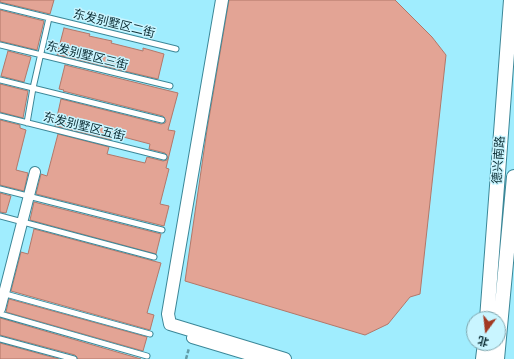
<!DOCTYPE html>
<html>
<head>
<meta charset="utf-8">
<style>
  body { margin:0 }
  #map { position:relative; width:514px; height:359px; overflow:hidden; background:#a0edfe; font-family:Merriweather,"Noto Sans SC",serif }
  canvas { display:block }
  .north { position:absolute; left:466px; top:311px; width:40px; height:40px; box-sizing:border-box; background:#c9f5ff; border:1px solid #7da5ad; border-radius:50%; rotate:195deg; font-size:11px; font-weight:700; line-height:16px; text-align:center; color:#0b2c33 }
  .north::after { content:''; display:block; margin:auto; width:14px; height:18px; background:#a23922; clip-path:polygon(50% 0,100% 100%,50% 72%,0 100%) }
</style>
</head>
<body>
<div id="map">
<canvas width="514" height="359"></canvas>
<div class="north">北</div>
</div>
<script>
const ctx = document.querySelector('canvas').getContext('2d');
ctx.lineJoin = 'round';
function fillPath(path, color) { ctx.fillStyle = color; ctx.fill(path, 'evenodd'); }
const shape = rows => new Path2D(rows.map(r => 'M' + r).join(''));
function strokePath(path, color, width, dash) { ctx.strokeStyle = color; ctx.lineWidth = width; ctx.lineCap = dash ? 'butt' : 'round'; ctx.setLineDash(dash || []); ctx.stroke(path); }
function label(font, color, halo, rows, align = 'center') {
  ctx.font = font + ' Merriweather,"Noto Sans SC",serif'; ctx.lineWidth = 3; ctx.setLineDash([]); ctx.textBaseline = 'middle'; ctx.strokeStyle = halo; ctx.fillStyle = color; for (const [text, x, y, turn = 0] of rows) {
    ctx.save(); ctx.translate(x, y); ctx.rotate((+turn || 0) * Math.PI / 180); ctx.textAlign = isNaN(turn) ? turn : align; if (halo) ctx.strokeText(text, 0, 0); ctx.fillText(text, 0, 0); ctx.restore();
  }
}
const building = shape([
  [0,0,54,0,50,14,0,2,0,0],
  [229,0,395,0,432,37,446,55,420,294,410,297,388,324,365,335,185,281,207,130,229,0],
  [0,10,44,21,37,50,0,41,0,10],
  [64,28,90,34,89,36,112,41,111,43,143,51,143,48,164,54,158,79,57,55,64,28],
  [8,51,31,57,24,82,1,76,8,51],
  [65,65,178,93,168,130,175,131,166,168,169,169,160,204,169,206,164,226,36,194,41,174,47,176,58,134,109,147,107,154,145,163,147,157,163,161,167,160,168,158,165,153,149,149,150,144,112,134,111,140,55,126,61,99,161,124,165,123,166,121,163,116,63,91,64,90,59,89,65,65],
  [0,84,28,91,23,118,0,112,0,84],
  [0,120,20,125,20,128,26,130,16,170,28,173,24,191,0,185,0,120],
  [0,193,11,196,6,213,0,212,0,193],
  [34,202,161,234,156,254,30,220,34,202],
  [34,229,161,263,147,313,154,315,150,330,11,291,21,252,28,254,34,229],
  [9,299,147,337,143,351,6,312,9,299],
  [0,318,141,359,78,359,75,355,0,335,0,318],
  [0,343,59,359,0,359,0,343]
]);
const path = shape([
  [186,359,189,348]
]);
const service = shape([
  [0,6,176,49],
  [0,45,170,86],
  [0,80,162,120],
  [0,116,164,157],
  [27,123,33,88,49,18],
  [0,189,162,230],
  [0,216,154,257],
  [2,293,150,334],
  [0,314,147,356],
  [0,339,74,359]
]);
const minor = shape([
  [0,309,35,172],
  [192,338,262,359]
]);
const tertiary = shape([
  [222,0,168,314,170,324,285,359]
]);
const secondary = shape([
  [487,319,511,0],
  [483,359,485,343],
  [497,359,514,177]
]);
const streetNames = [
  ["东发别墅区二街",114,24,14],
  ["东发别墅区三街",87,56,14],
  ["东发别墅区五街",84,127,14],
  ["德兴南路",499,160,-86]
];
fillPath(building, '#e3a495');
strokePath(building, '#b27769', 1);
strokePath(service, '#3b8798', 7);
strokePath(minor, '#3b8798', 12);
strokePath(tertiary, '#3b8798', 14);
strokePath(secondary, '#3b8798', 16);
strokePath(path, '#629da9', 2.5, [4, 2]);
strokePath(service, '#fff', 5);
strokePath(minor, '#fff', 10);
strokePath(tertiary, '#fff', 12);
strokePath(secondary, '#fff', 14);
label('12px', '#0b2c33', '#c9f5ff', streetNames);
</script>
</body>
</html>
